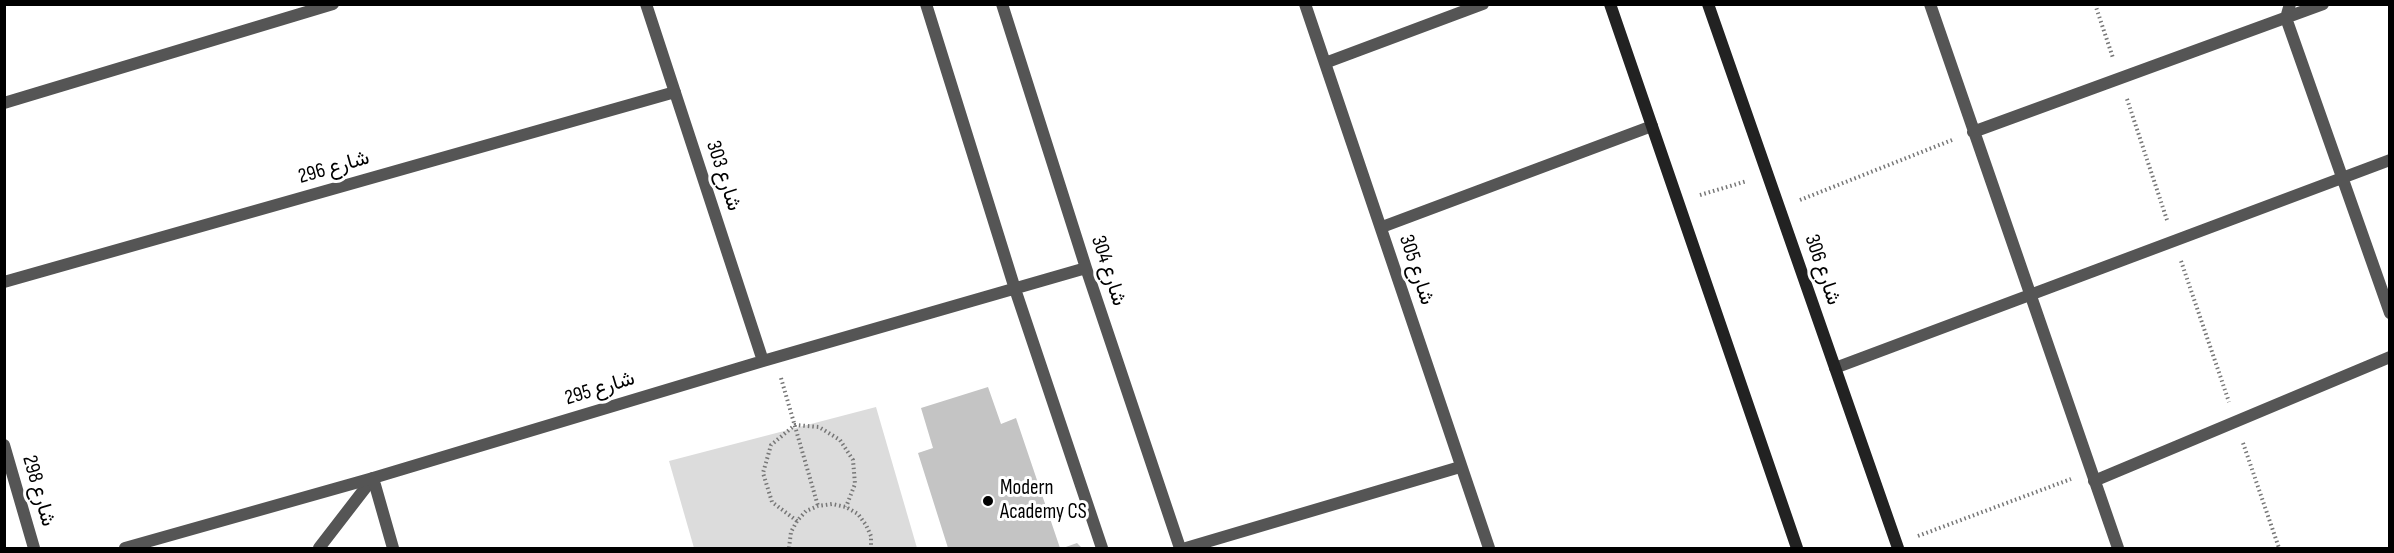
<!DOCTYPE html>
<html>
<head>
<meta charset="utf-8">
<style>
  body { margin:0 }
  #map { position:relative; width:2394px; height:553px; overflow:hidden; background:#fff; font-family:"Sofia Sans Condensed",sans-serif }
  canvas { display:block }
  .frame { position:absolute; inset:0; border:6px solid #000; pointer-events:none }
</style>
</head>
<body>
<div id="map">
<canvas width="2394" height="553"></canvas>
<div class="frame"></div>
</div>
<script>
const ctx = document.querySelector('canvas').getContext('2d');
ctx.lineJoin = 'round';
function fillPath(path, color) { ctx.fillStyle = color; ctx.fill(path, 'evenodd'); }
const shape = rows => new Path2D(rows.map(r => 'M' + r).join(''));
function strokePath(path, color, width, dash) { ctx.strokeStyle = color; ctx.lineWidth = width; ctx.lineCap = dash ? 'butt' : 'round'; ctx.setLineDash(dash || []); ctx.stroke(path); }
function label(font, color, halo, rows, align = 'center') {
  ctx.font = font + ' "Sofia Sans Condensed",Vazirmatn,sans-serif'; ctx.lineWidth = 6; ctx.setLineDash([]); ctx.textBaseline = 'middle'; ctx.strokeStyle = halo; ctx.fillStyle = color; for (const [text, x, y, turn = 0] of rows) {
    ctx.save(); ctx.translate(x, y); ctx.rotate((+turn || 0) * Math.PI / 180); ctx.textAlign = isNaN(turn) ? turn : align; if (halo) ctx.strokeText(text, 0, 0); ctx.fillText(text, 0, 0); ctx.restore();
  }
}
const green = shape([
  [876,407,917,548,694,548,669,461]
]);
const building = shape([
  [988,387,1001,424,1016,418,1060,548,948,548,918,453,933,448,921,408],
  [1077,543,1082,548,1063,548]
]);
const path = shape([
  [2095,4,2113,58],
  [2127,99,2167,220],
  [1700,195,1747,181],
  [1800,200,1952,140],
  [2181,261,2229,402],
  [781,378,818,506],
  [2243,443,2279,548],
  [797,521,772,502,763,473,771,445,795,425,819,427,840,440,853,460,855,484,846,507],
  [1918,536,2071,479],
  [789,548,791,532,797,521,806,511,818,506,832,504,846,507,858,514,866,525,871,536,871,548]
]);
const lane = shape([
  [319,548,373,478]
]);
const street = shape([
  [646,4,763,361],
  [926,4,1015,289,1102,548],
  [1002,4,1086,268,1180,548],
  [1305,4,1489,548],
  [1930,4,2118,548],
  [2290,4,2286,18,2390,313],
  [1325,63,1483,4],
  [4,103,333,4],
  [1973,132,2323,4],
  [1382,227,1652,126],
  [4,282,675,92],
  [1835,368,2390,160],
  [4,445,34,548],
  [373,478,393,548],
  [2094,481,2390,357],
  [125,548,373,478,763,361,1086,268],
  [1186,548,1460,467]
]);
const secondary = shape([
  [1610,4,1797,548],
  [1708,4,1898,548]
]);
const markers = [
  [988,501,6,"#000"]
];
const streetNames = [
  ["شارع 296",334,168,-16],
  ["شارع 303",723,176,72],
  ["شارع 305",1416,270,72],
  ["شارع 306",1822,270,71],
  ["شارع 304",1108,271,72],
  ["شارع 295",600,389,-17],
  ["شارع 298",38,491,74]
];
const poiNames = [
  ["Modern",1000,489],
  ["Academy CS",1000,513]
];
fillPath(green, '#dcdcdc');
fillPath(building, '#c4c4c4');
strokePath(path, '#777', 4, [1.5, 3]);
strokePath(lane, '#555', 12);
strokePath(street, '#555', 12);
strokePath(secondary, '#222', 12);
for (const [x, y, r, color] of markers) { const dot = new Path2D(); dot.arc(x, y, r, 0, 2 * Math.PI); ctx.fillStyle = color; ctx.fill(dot); strokePath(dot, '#fff', 2); }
label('21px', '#000', '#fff', streetNames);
label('21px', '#000', '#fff', poiNames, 'left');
</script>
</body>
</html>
